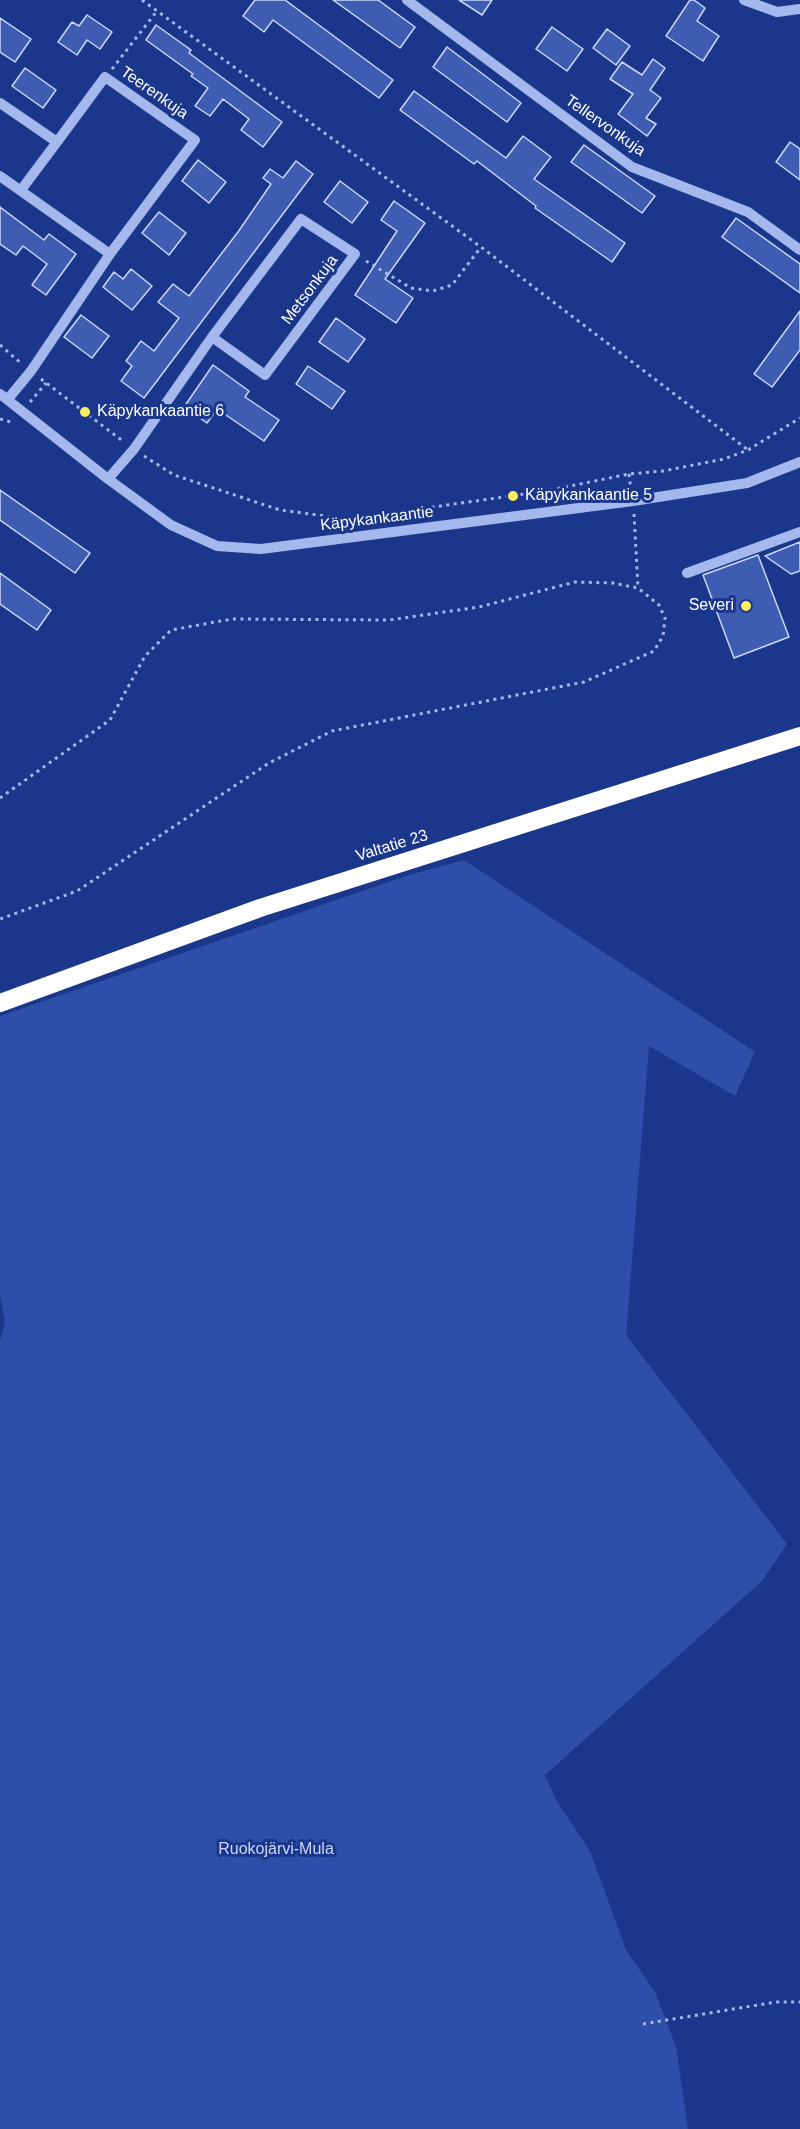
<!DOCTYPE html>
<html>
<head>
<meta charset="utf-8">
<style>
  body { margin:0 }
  canvas { display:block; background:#1a378b }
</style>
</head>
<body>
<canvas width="800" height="2129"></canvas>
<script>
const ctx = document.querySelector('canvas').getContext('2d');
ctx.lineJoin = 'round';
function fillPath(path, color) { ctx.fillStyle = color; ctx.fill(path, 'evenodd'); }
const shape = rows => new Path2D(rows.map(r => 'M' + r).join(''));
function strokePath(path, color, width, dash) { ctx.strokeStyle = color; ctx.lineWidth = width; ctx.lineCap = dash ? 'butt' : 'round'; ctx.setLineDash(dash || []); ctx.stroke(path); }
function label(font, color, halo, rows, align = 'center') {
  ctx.font = font + ' Helvetica,sans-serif'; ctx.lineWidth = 6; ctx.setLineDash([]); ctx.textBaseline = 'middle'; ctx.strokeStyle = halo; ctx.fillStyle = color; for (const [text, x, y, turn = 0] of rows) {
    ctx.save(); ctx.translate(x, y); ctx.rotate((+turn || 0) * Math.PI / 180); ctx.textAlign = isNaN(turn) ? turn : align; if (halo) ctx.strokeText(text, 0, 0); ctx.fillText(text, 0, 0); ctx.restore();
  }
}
const green = shape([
  [464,860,755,1052,735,1096,649,1046,626,1335,787,1544,762,1581,545,1775,556,1800,590,1851,626,1950,655,1992,676,2047,688,2129,0,2129,0,1341,5,1323,0,1295,0,1016,409,875]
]);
const building = shape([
  [255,0,285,0,393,80,379,98,273,20,264,32,243,16,255,0],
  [333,0,378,0,415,27,400,48,333,0],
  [459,0,492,0,482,15,459,0],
  [690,0,694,0,705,8,697,21,719,36,703,61,666,36,690,0],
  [87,15,112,32,100,49,87,40,77,55,58,42,72,22,79,26,87,15],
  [0,18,31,39,15,62,0,52,0,18],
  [156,25,191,50,189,53,282,122,263,147,241,130,249,119,223,99,210,116,195,106,208,88,191,76,193,74,146,40,156,25],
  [552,27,583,49,567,71,536,49,552,27],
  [607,29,630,46,616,65,593,48,607,29],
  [447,47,521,103,507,122,433,67,447,47],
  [653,59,665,68,650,90,661,98,646,118,656,124,647,136,618,114,633,94,610,79,622,62,642,75,653,59],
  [25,68,56,90,43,108,12,86,25,68],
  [414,91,506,158,523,136,551,157,534,179,625,243,612,262,535,208,536,206,477,161,474,164,400,110,414,91],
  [790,142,800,149,800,180,776,162,790,142],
  [584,145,655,196,642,213,571,162,584,145],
  [198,160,226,182,209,203,182,181,198,160],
  [296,161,313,174,144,398,121,381,132,366,126,361,141,341,154,351,179,318,158,302,173,284,189,296,238,232,271,184,263,178,270,169,283,178,296,161],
  [340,181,368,202,352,223,324,202,340,181],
  [394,201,425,223,385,279,413,298,396,323,355,295,397,231,381,220,394,201],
  [0,207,44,240,49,234,76,254,46,295,32,285,47,264,23,246,16,255,0,244,0,207],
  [159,212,186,233,169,255,142,233,159,212],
  [736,218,800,264,800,293,722,237,736,218],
  [131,269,152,286,132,310,103,287,114,272,123,279,131,269],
  [800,311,800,350,772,387,754,374,800,311],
  [81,315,109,336,92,358,64,337,81,315],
  [336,318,365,339,348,362,319,342,336,318],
  [213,365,249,391,245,397,279,420,264,441,217,409,207,423,184,407,213,365],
  [308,366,345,391,332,409,296,384,308,366],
  [0,490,90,553,75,573,0,520,0,490],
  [800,542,800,571,791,574,765,556,800,542],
  [758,555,789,637,734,658,703,575,758,555],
  [0,573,51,610,37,630,0,604,0,573]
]);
const path = shape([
  [142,0,481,247,748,450],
  [112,69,157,11],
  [366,261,411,288,433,291,452,285,481,247],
  [0,345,22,364],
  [41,379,124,442],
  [30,402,46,383],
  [0,419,11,422,13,420],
  [144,456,174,475,280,510,348,519,546,491,629,474,663,471,724,459,748,450,800,418],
  [629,474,631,490],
  [634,514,638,588],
  [0,798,110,720,145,656,171,630,232,619,389,620,479,607,575,582,613,583,638,588,659,605,665,618,663,636,654,651,584,682,332,731,269,763,77,891,0,919],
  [643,2024,776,2002,800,2002]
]);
const minor = shape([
  [407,0,632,167,748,212,800,250],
  [744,0,777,12,800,9],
  [0,103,57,142,105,77,195,140,110,254,31,371,8,399],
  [0,176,110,254],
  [21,190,57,142],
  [0,394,108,479,171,525,217,546,261,549,633,501,747,483,800,462],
  [108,479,134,449,212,337,301,219,355,254,265,375,212,337],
  [687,573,800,532]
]);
const highway = shape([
  [0,1003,260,908,800,736]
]);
const markers = [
  [85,412,6,"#ffee61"],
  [513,496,6,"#ffee61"],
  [746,606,6,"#ffee61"]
];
const streetNames = [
  ["Teerenkuja",154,93,35],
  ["Tellervonkuja",605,126,35],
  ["Metsonkuja",310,290,-53],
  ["Käpykankaantie",377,519,-7],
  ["Valtatie 23",392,846,-17]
];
const poiNames = [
  ["Käpykankaantie 6",97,412],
  ["Käpykankaantie 5",525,496],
  ["Severi",734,606,"right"]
];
const parkNames = [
  ["Ruokojärvi-Mula",276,1850]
];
fillPath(green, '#2d4fa9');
fillPath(building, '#3e5db2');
strokePath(building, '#cad7fa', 1.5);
strokePath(path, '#a5b8ed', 3, [3, 4.5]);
strokePath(minor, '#a5b8ed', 10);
strokePath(highway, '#fff', 18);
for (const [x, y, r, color] of markers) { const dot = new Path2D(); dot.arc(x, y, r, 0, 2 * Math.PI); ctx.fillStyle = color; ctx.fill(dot); strokePath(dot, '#1a378b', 2); }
label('16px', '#fff', '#1a378b', streetNames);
label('16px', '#fff', '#1a378b', poiNames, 'left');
label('16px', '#cad7fa', '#1a378b', parkNames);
</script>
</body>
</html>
